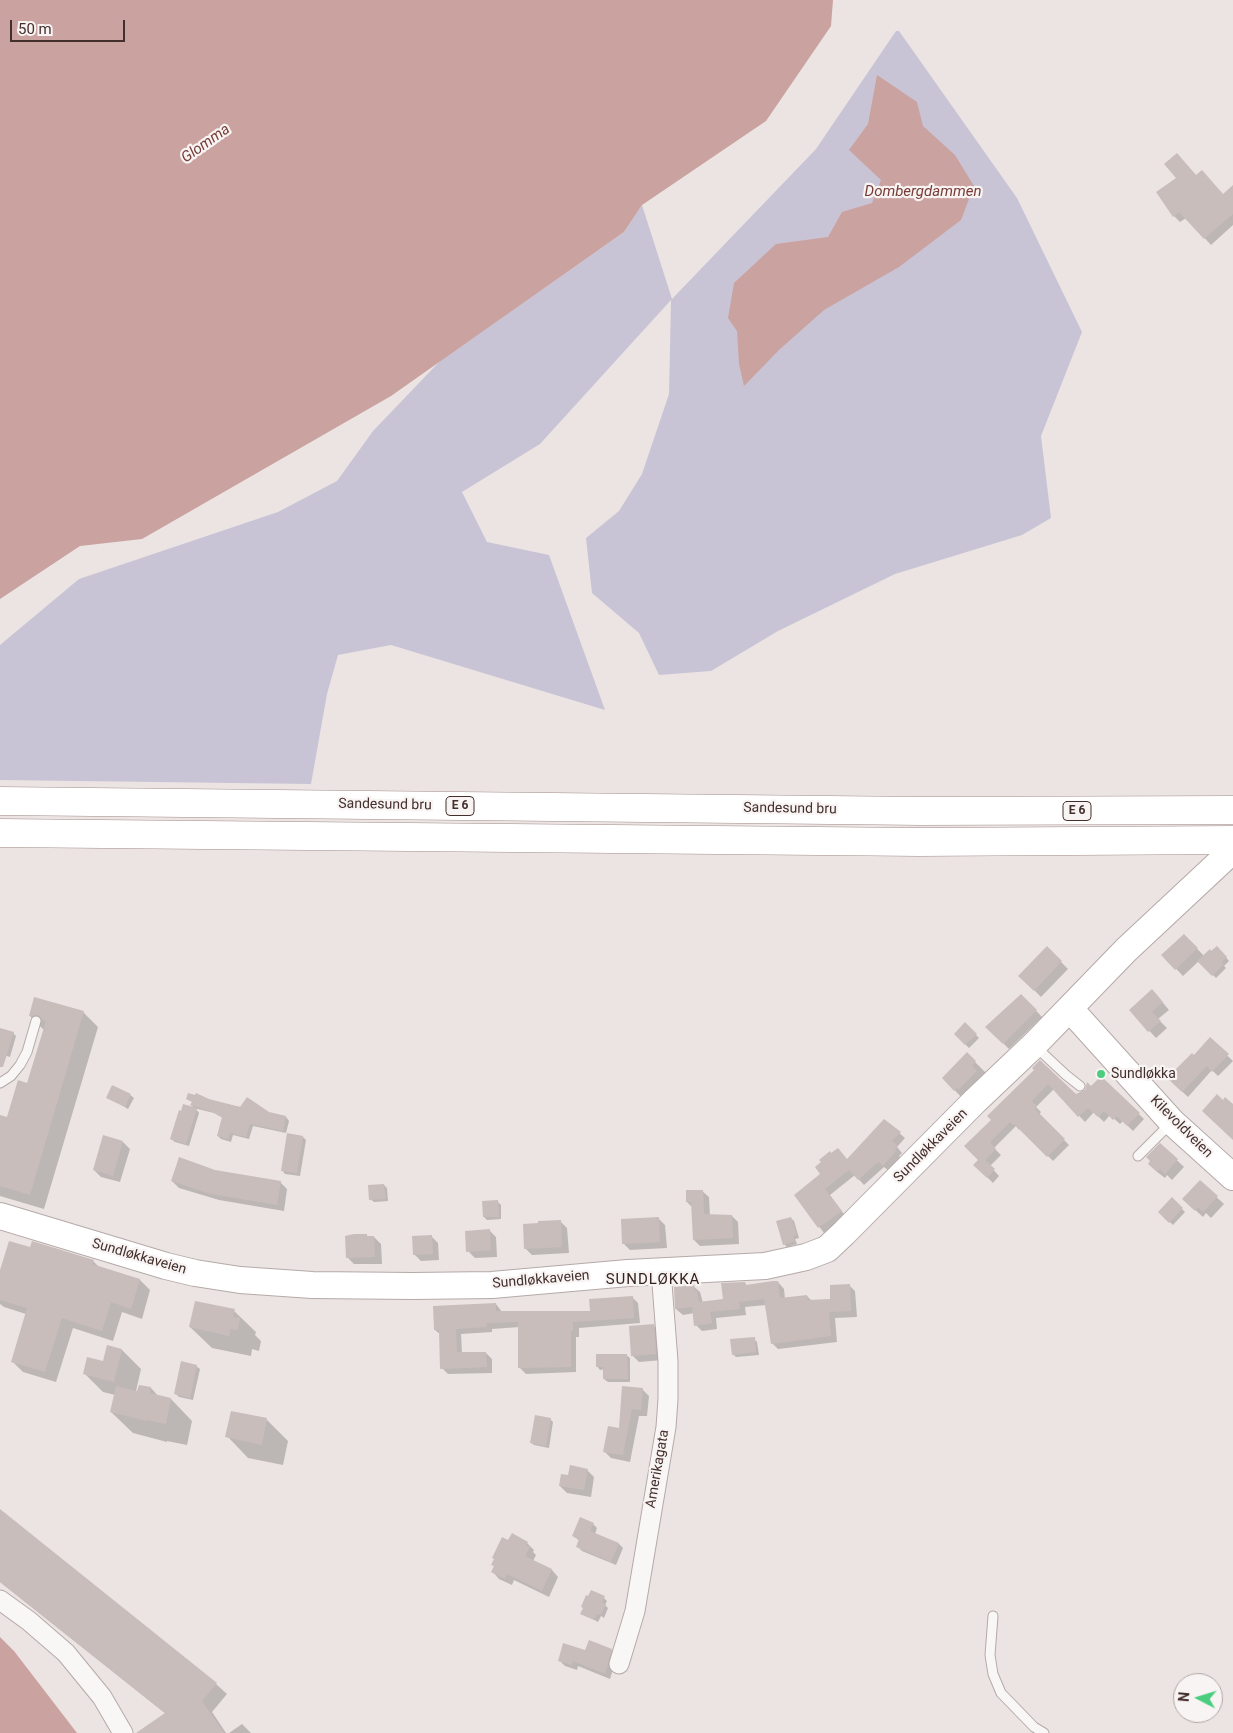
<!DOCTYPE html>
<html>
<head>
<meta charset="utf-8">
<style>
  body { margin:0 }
  #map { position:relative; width:1233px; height:1733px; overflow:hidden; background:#ebe4e3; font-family:Roboto,sans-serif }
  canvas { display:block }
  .north { position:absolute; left:1173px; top:1673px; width:50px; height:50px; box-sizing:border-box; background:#f8f4f3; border:1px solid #b0a5a3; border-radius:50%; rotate:275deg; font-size:14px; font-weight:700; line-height:20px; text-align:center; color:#432f2b }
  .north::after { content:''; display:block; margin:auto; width:18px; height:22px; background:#4bcd7f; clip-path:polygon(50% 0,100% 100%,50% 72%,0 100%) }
  .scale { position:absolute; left:10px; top:20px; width:115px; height:22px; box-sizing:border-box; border:2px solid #432f2b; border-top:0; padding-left:6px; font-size:15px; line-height:18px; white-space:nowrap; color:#432f2b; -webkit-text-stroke:4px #f8f4f3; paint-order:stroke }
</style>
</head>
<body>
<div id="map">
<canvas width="1233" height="1733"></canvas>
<div class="north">N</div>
<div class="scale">50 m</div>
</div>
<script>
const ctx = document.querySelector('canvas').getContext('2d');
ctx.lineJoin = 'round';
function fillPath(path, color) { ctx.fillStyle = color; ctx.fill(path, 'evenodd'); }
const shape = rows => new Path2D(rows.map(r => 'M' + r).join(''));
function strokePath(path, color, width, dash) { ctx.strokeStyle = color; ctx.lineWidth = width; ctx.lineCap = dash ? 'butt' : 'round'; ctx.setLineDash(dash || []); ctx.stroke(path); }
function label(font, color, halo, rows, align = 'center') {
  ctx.font = font + ' Roboto,sans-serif'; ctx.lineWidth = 4.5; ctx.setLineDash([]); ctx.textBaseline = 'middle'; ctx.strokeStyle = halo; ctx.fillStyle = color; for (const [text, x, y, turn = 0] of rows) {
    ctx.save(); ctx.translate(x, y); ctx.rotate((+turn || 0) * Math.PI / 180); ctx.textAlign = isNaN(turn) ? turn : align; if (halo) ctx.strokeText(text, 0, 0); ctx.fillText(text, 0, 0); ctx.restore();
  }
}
const green = shape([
  [896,31,899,31,1017,198,1082,332,1041,436,1051,518,1022,535,895,574,778,631,711,671,659,675,639,633,592,593,586,538,619,511,642,474,669,394,671,300,540,444,462,492,487,542,549,555,605,710,391,645,338,655,327,694,311,784,0,780,0,645,79,579,278,512,337,481,373,431,440,361,624,232,642,205,672,299,816,149]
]);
const water = shape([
  [0,0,833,0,831,26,766,121,642,205,624,232,391,396,142,539,80,546,0,599],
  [877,75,917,102,923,126,955,155,974,186,961,220,899,267,824,310,779,350,744,386,739,364,737,331,728,318,734,283,776,244,828,237,842,212,872,203,881,180,849,150,868,124],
  [0,1637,14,1651,77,1733,0,1733]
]);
const shadow = shape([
  [1196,176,1223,195,1233,194,1233,225,1211,245,1186,218,1180,222,1174,216],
  [1184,935,1204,956,1217,947,1229,961,1224,966,1226,968,1216,978,1199,961,1183,976,1163,955],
  [1047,948,1068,969,1041,997,1020,976],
  [1021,995,1042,1017,1009,1049,987,1027],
  [35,998,83,1012,98,1027,44,1209,0,1196,0,1117,8,1119,28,1085,44,1030,30,1016],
  [1159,998,1169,1010,1158,1019,1167,1028,1156,1038,1130,1010],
  [965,1024,979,1038,969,1048,955,1034],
  [0,1029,13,1033,16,1036,10,1057,0,1054],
  [1210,1039,1233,1061,1218,1076,1212,1070,1188,1097,1168,1078,1194,1057],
  [967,1054,986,1073,965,1101,943,1078],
  [1036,1070,1075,1095,1091,1087,1101,1078,1144,1119,1133,1131,1123,1121,1120,1124,1110,1115,1104,1122,1094,1112,1085,1122,1054,1089,1036,1107,1041,1112,1039,1115,1069,1145,1053,1161,1020,1128,1019,1130,1016,1126,994,1148,1001,1155,990,1166,999,1176,993,1183,975,1165,980,1160,992,1120],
  [130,1095,134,1098,128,1109,108,1097],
  [187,1098,208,1100,286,1117,289,1121,286,1133,253,1126,249,1139,233,1135,231,1142,221,1139,218,1136,223,1118,214,1113,194,1108,191,1105,193,1102],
  [196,1109,199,1113,189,1146,175,1142,171,1139],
  [884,1120,905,1138,897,1147,902,1153,899,1156,901,1158,889,1171,884,1167,864,1185,855,1175,830,1195,846,1217,824,1233,795,1195,848,1161],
  [303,1137,306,1140,300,1176,285,1174,282,1170],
  [123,1142,130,1149,120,1182,101,1177,94,1170],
  [1160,1144,1184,1167,1172,1180,1167,1175,1165,1178,1156,1171],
  [214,1172,280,1182,287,1189,284,1211,219,1200,179,1188,172,1181],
  [1200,1182,1224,1204,1211,1218,1206,1213,1203,1217,1191,1206],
  [384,1185,387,1188,388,1201,374,1202,370,1199],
  [702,1191,709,1197,710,1216,732,1216,738,1222,739,1244,700,1246,694,1240,693,1208,687,1202],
  [1172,1199,1185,1212,1173,1225,1159,1212],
  [497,1201,501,1205,501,1219,487,1220,484,1217],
  [658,1218,665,1225,667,1248,630,1250,623,1243],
  [791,1218,794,1221,799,1238,795,1239,797,1244,787,1247,784,1244],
  [560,1221,567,1228,569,1253,532,1255,525,1248],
  [489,1230,496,1237,497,1257,475,1258,468,1251],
  [366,1235,369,1237,374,1237,381,1244,382,1264,354,1264,347,1257],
  [431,1236,438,1243,439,1260,421,1261,414,1254],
  [93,1261,99,1267,140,1280,150,1290,142,1319,122,1312,113,1341,73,1328,56,1382,23,1372,12,1361,26,1314,4,1307,0,1304,0,1274],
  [778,1282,784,1289,785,1299,807,1296,812,1301,832,1300,849,1285,855,1291,857,1317,835,1318,837,1342,778,1349,772,1343,766,1305,745,1307,746,1315,716,1318,717,1329,702,1331,696,1325,694,1313,683,1315,676,1309,675,1288,693,1286,700,1292,703,1303,724,1301,745,1283,747,1286],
  [632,1297,638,1303,640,1323,579,1328,579,1337,576,1337,576,1372,526,1374,520,1368,520,1327,492,1329,492,1332,461,1334,462,1353,486,1353,492,1359,492,1373,448,1374,442,1368,441,1335,435,1330,496,1304,502,1312,592,1313],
  [234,1311,256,1332,255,1335,261,1341,259,1351,252,1349,251,1356,212,1348,190,1327],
  [653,1325,660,1332,663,1360,639,1362,632,1355],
  [754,1339,757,1342,759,1355,736,1357,733,1354],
  [108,1346,122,1350,141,1369,136,1391,138,1392,140,1386,151,1388,159,1397,171,1399,192,1421,187,1445,167,1441,167,1442,133,1433,111,1412,115,1395,103,1392,84,1373,104,1362],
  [626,1355,630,1358,630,1382,608,1382,604,1379,605,1369,600,1370,597,1366],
  [196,1366,200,1369,193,1400,179,1397,176,1394],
  [642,1389,649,1396,647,1416,639,1416,630,1462,611,1458,604,1451,620,1430],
  [550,1419,553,1422,549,1448,534,1445,531,1442],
  [267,1420,288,1441,283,1465,248,1458,227,1436],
  [587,1470,594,1477,591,1497,567,1493,560,1486],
  [0,1511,216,1684,227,1694,212,1712,226,1733,148,1733,166,1714,0,1582],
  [593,1524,597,1528,595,1534,619,1544,623,1548,616,1565,582,1551,578,1547,580,1541,573,1536],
  [509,1542,527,1543,534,1550,533,1552,536,1555,533,1561,552,1570,558,1577,549,1597,514,1580,512,1585,499,1579,493,1572],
  [604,1598,607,1601,605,1605,608,1608,604,1618,601,1616,598,1622,582,1613,584,1608],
  [611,1650,617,1656,610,1679,578,1666,577,1670,565,1666,559,1660,586,1651],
  [242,1724,251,1733,229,1733]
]);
const building = shape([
  [1177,153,1196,175,1202,170,1223,194,1233,185,1233,214,1204,239,1179,212,1173,217,1156,192,1176,178,1164,164],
  [1184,934,1198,948,1175,970,1161,955],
  [1047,946,1062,961,1034,991,1018,976],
  [1217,946,1227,957,1222,962,1224,964,1212,976,1197,961,1210,949,1211,951],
  [1152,989,1163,1002,1152,1012,1161,1021,1148,1032,1129,1010],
  [1021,994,1037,1010,1003,1044,985,1027],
  [34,997,84,1011,30,1195,0,1186,0,1115,7,1117,18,1080,27,1083,46,1021,42,1020,38,1015,29,1016],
  [965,1022,977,1034,965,1045,954,1034],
  [0,1028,14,1032,3,1067,0,1067],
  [1210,1037,1229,1054,1212,1072,1207,1066,1182,1092,1167,1078,1192,1053,1194,1055],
  [967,1052,976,1061,972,1066,977,1071,959,1089,957,1088,954,1091,942,1078],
  [1040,1060,1076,1094,1085,1090,1087,1082,1091,1086,1101,1076,1140,1113,1127,1126,1117,1116,1113,1120,1104,1111,1098,1117,1088,1108,1078,1117,1048,1084,1032,1101,1037,1106,1035,1109,1065,1139,1047,1157,1014,1124,1013,1125,1010,1122,990,1142,996,1149,985,1160,995,1169,987,1178,973,1165,978,1160,964,1146,991,1120,987,1116,1034,1070,1032,1068],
  [112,1085,131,1094,125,1107,106,1098],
  [188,1093,195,1095,196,1093,209,1099,240,1107,247,1097,269,1112,286,1116,283,1131,250,1124,246,1137,230,1133,228,1139,217,1136,222,1117,210,1111,190,1105,192,1102,186,1099],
  [1217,1094,1223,1100,1225,1097,1233,1104,1233,1140,1202,1111],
  [183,1104,197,1108,186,1144,170,1139,179,1110,181,1111],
  [884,1119,901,1132,892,1141,898,1146,895,1150,896,1151,883,1166,878,1162,858,1180,849,1170,825,1189,842,1211,818,1228,794,1195,820,1174,815,1167,821,1162,819,1160,830,1151,831,1153,838,1148,847,1159],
  [287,1133,303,1136,297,1173,281,1171],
  [103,1135,123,1141,113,1176,93,1170],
  [1160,1143,1178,1159,1165,1174,1160,1169,1157,1172,1148,1164,1150,1161,1146,1157],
  [179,1157,215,1170,281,1181,277,1205,211,1194,171,1181],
  [1200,1180,1218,1196,1203,1212,1198,1207,1195,1211,1182,1199],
  [384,1184,386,1199,369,1200,368,1185],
  [686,1190,703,1190,704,1214,732,1215,733,1238,693,1240,691,1202,686,1202],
  [1172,1197,1183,1208,1169,1223,1158,1212],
  [498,1200,499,1217,483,1217,482,1201],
  [659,1217,660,1242,622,1244,621,1219],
  [791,1217,797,1235,793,1236,795,1241,783,1245,776,1221],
  [561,1220,562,1247,524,1249,523,1224,538,1223,538,1221],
  [490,1229,491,1250,466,1252,465,1231],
  [354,1234,367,1234,367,1236,374,1236,375,1257,346,1258,345,1236],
  [432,1235,433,1254,413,1255,412,1236],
  [9,1241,30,1247,32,1241,94,1260,92,1264,140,1279,131,1309,111,1302,102,1331,62,1318,45,1372,11,1362,27,1308,0,1300,0,1270],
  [773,1281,778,1281,780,1298,807,1295,808,1300,830,1299,830,1285,850,1284,851,1311,829,1312,831,1336,771,1344,764,1299,739,1302,740,1309,710,1312,712,1323,694,1326,692,1307,675,1309,674,1287,694,1285,695,1291,697,1291,699,1302,723,1299,721,1283,745,1282,746,1285],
  [633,1296,634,1318,573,1322,573,1331,571,1331,571,1367,518,1368,518,1322,487,1323,487,1327,456,1329,457,1352,486,1352,487,1367,440,1369,439,1330,434,1330,433,1306,496,1303,496,1311,590,1311,589,1299],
  [195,1301,235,1309,233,1317,240,1318,238,1330,231,1329,229,1336,189,1327],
  [654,1324,656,1354,631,1356,629,1326],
  [755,1337,756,1352,732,1355,730,1339],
  [107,1345,122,1349,114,1382,83,1374,87,1357,103,1361],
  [596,1354,627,1354,628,1379,603,1379,603,1367,596,1367],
  [181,1361,197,1365,190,1398,174,1394],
  [139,1385,151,1387,150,1393,171,1398,166,1424,146,1420,146,1421,110,1412,116,1386,137,1391],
  [622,1386,643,1388,641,1410,632,1409,623,1455,603,1452,608,1426,619,1428],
  [231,1411,267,1418,262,1445,225,1437],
  [535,1415,551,1418,546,1446,530,1443],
  [570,1465,588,1469,584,1490,559,1486,561,1474,568,1475],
  [0,1509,217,1683,202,1701,224,1733,136,1733,165,1713,0,1582],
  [580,1517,594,1523,590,1531,619,1543,611,1562,576,1547,579,1539,572,1536],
  [512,1533,528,1542,526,1546,530,1547,525,1556,552,1569,542,1591,507,1574,505,1579,491,1572,494,1566,491,1565,494,1559,492,1558,502,1537,508,1540],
  [591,1590,605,1596,602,1602,606,1604,601,1615,597,1614,594,1620,580,1614,583,1608,581,1607,586,1595,588,1596],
  [589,1640,612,1649,605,1674,573,1661,572,1665,558,1661,563,1643,585,1650]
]);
const lane = shape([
  [1036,1047,1066,1075,1080,1086],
  [0,1083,11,1076,20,1065,27,1052,36,1021],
  [1138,1156,1170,1124],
  [993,1616,990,1655,993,1674,1001,1693,1034,1727,1044,1733]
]);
const street = shape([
  [0,1600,29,1621,66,1653,102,1697,123,1733],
  [619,1664,635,1611,666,1427,668,1399,668,1361,661,1271]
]);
const secondary = shape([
  [1070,1009,1172,1122,1233,1177],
  [0,1216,166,1266,195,1273,240,1280,312,1285,413,1286,492,1285,628,1273,765,1266,806,1257,827,1249,844,1233,975,1101,1034,1045,1126,950,1233,850]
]);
const highway = shape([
  [0,801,921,811,1233,810],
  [0,833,919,842,1233,840]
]);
const markers = [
  [1101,1074,5,"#4bcd7f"]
];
const shields = [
  [460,806,28],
  [1077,811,28]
];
const shieldNames = [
  ["E 6",460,806],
  ["E 6",1077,811]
];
const streetNames = [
  ["Sandesund bru",385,805,1],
  ["Sandesund bru",790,809,1],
  ["Kilevoldveien",1181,1127,45],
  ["Sundløkkaveien",931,1146,-45],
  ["Sundløkkaveien",139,1257,16],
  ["Sundløkkaveien",541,1280,-5],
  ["Amerikagata",658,1469,-80]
];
const poiNames = [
  ["Sundløkka",1111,1074]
];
const waterNames = [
  ["Glomma",206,144,-35],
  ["Dombergdammen",923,192]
];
const neighbourhoodNames = [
  ["SUNDLØKKA",653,1280]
];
fillPath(green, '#c9c4d5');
fillPath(water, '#caa29f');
fillPath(shadow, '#0003');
fillPath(building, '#c8bdba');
strokePath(lane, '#b5aaa8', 11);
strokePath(street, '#b5aaa8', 21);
strokePath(secondary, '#b5aaa8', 28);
strokePath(highway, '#a28e8b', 29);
strokePath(lane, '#f9f7f6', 9);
strokePath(street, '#f9f7f6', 19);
strokePath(secondary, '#fff', 26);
strokePath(highway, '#fff', 28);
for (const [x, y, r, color] of markers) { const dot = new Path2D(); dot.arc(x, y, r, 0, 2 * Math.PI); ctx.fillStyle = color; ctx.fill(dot); strokePath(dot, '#f8f4f3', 2); }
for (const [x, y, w] of shields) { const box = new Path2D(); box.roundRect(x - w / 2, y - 9.5, w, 19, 4); ctx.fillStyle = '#f8f4f3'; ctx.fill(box); strokePath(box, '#432f2b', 1); }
label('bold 12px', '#432f2b', null, shieldNames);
label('14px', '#432f2b', '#f8f4f3', streetNames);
label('14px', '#432f2b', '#f8f4f3', poiNames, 'left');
label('italic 15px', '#773c35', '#f8f4f3', waterNames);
ctx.letterSpacing = '1px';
label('15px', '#34221d', '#f8f4f3', neighbourhoodNames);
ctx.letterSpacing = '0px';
</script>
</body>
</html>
